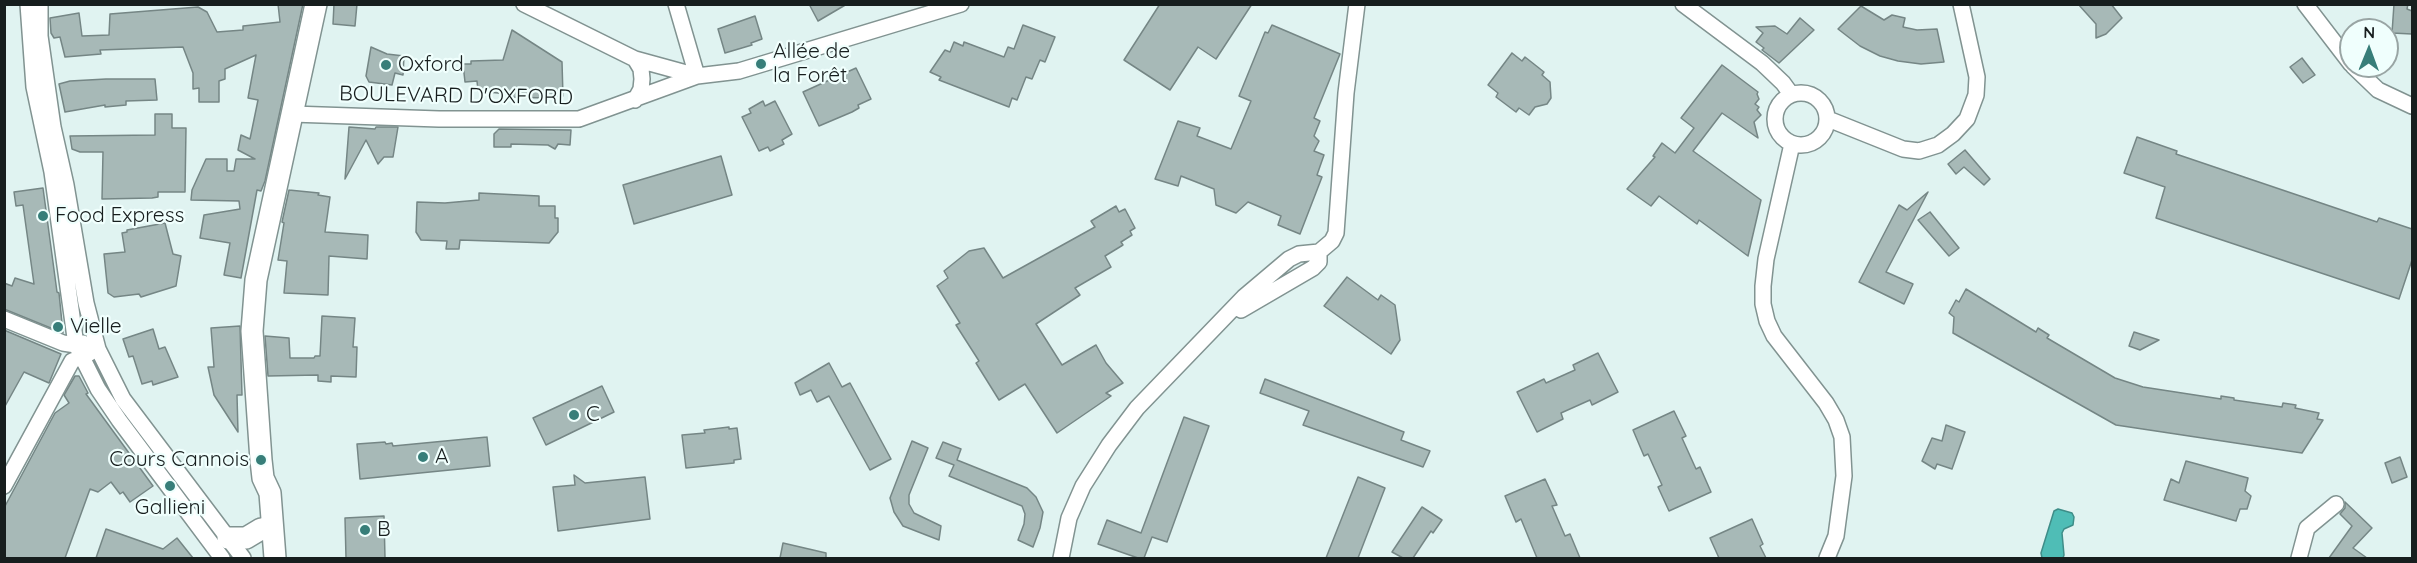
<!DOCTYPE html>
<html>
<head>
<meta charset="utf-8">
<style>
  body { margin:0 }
  #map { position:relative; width:2417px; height:563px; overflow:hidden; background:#e0f3f1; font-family:Quicksand,sans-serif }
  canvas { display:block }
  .frame { position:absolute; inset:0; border:6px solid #171e1e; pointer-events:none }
  .north { position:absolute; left:2339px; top:18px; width:60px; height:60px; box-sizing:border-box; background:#f0fffd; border:2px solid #99a5a4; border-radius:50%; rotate:1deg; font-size:16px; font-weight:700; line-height:24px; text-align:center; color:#171e1e }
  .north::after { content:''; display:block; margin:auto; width:21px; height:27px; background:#377e79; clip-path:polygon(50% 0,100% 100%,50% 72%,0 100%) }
</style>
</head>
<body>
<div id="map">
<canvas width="2417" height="563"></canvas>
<div class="frame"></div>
<div class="north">N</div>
</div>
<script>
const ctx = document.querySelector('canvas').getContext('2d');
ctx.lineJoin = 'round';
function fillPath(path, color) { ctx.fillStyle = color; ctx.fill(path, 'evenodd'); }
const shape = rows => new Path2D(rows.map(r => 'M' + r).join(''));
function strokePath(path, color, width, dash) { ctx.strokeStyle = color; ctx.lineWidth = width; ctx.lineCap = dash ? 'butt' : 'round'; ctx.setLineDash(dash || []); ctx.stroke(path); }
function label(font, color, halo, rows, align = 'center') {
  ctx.font = font + ' Quicksand,sans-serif'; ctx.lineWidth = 4.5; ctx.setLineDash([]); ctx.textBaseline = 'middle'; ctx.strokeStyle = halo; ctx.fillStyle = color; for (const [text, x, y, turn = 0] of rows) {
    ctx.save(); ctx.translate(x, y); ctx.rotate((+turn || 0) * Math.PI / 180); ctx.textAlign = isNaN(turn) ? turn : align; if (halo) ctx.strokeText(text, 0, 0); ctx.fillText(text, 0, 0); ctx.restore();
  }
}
const water = shape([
  [2058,509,2072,513,2074,517,2073,525,2064,529,2062,533,2064,555,2063,558,2042,558,2041,553,2054,511,2058,509]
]);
const building = shape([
  [278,4,303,4,265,181,261,191,257,190,241,278,224,275,230,243,200,238,204,215,240,209,239,201,191,200,192,190,206,159,227,159,227,171,234,171,236,159,255,159,238,150,241,135,250,139,258,100,248,98,256,55,225,69,225,79,219,81,219,102,199,102,199,88,193,89,193,73,183,47,100,50,101,54,65,57,60,37,54,38,51,33,50,18,79,13,82,36,109,35,110,14,198,7,207,12,217,32,243,30,243,26,280,22,278,4],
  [334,4,357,4,355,26,333,24,334,4],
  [809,4,847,4,818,21,809,4],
  [1160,4,1252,4,1216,59,1198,47,1170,90,1124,60,1160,4],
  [2078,4,2111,4,2122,18,2106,34,2096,38,2096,24,2078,4],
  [2394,4,2408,4,2407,9,2412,11,2412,34,2392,33,2394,4],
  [1861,6,1884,20,1892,15,1905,18,1903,27,1917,30,1937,29,1944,62,1921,64,1898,61,1880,56,1860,46,1838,29,1861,6],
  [755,16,762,39,751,43,752,45,725,53,718,29,755,16],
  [1800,18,1814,30,1779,63,1762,50,1764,48,1756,42,1763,33,1756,27,1775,26,1787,34,1800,18],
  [1023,25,1055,37,1045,62,1040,60,1032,79,1026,77,1017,100,1012,98,1009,107,939,80,941,77,930,72,945,50,950,52,954,42,963,46,964,42,1004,57,1008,47,1014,49,1023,25],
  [1272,25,1340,54,1314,118,1320,121,1314,136,1319,141,1314,151,1324,155,1317,175,1322,177,1300,234,1278,225,1281,216,1248,202,1236,213,1216,205,1214,189,1181,176,1178,186,1155,179,1178,121,1200,128,1197,136,1231,149,1251,101,1239,96,1265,32,1268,33,1272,25],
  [512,30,562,62,563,96,546,95,546,98,507,97,508,94,478,91,477,81,465,82,463,64,471,64,471,61,503,60,512,30],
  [371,47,387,54,404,56,403,75,395,73,392,85,369,82,366,76,371,47],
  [1512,53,1522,61,1525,57,1544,72,1542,75,1550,82,1551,98,1547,104,1535,107,1529,115,1519,108,1516,112,1496,97,1498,93,1488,85,1512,53],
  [2302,58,2315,75,2303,83,2290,67,2302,58],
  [1722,65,1758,92,1757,94,1759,99,1755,104,1759,107,1757,110,1761,115,1754,122,1758,138,1722,113,1693,151,1761,200,1748,256,1699,220,1697,224,1659,196,1651,206,1627,189,1655,157,1653,156,1662,143,1675,153,1694,128,1681,118,1722,65],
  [856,68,871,99,858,105,859,108,852,112,819,126,803,92,856,68],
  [106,79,155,79,157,100,126,101,126,105,105,107,105,105,65,112,59,84,70,81,106,79],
  [763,101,765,106,775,101,792,134,782,140,784,144,770,151,768,147,759,151,742,117,751,113,749,109,763,101],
  [155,114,172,114,172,128,186,128,185,192,158,192,158,197,152,198,102,199,103,152,80,152,72,149,70,136,155,135,155,114],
  [349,127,375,129,376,127,398,127,393,157,384,157,378,164,366,140,345,179,349,127],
  [499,129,571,130,570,145,558,144,555,149,548,145,511,144,511,147,494,147,494,134,499,129],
  [2137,137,2177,151,2176,154,2377,222,2379,218,2412,229,2412,260,2399,299,2156,218,2165,187,2124,173,2137,137],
  [1965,150,1990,179,1984,185,1964,167,1956,174,1948,164,1965,150],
  [721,156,732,195,634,224,623,185,721,156],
  [43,188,57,292,59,293,63,333,4,309,4,283,12,286,15,278,34,284,23,205,16,206,14,192,43,188],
  [289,190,319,193,318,195,330,197,325,232,368,235,367,259,329,256,328,295,284,293,287,261,278,260,284,223,282,222,289,190],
  [1928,192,1886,272,1913,284,1904,304,1859,282,1899,205,1907,210,1928,192],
  [479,193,539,196,539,206,555,206,555,218,558,218,558,232,549,243,460,240,459,249,446,249,447,241,421,240,416,232,417,202,445,203,479,200,479,193],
  [1116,206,1119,212,1125,209,1135,228,1130,231,1132,235,1121,242,1123,245,1105,256,1111,267,1075,288,1080,295,1036,324,1062,365,1096,345,1106,363,1123,383,1106,393,1111,396,1057,433,1025,384,999,400,976,363,979,361,956,325,960,323,937,286,948,278,944,271,969,251,984,248,1003,278,1095,227,1091,221,1116,206],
  [1930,212,1959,248,1949,256,1918,220,1930,212],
  [165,223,173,254,181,256,176,286,141,297,139,294,114,297,108,293,104,254,125,252,122,233,127,232,127,230,165,223],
  [1347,277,1378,300,1381,295,1395,305,1400,340,1391,354,1324,306,1347,277],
  [1966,289,2036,332,2038,328,2049,335,2047,338,2115,378,2143,387,2221,399,2221,396,2234,398,2234,400,2282,407,2283,403,2296,405,2295,408,2319,413,2317,419,2323,420,2302,453,2116,425,1953,333,1954,317,1949,313,1956,300,1959,302,1966,289],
  [322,316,355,318,353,347,357,347,356,377,331,376,331,382,318,381,318,375,268,376,265,336,289,338,290,358,314,358,315,356,320,356,322,316],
  [240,326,242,395,237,395,238,432,214,395,208,367,214,367,211,328,240,326],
  [153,329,159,349,165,347,178,377,153,385,152,381,142,384,133,356,129,357,123,339,153,329],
  [4,330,61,354,49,383,24,372,4,408,4,330],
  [2134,332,2159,340,2140,350,2129,346,2134,332],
  [1598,353,1618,392,1592,405,1590,400,1561,413,1563,419,1537,432,1517,392,1544,379,1546,383,1575,370,1573,365,1598,353],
  [829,363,842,387,850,383,891,459,870,470,829,396,817,402,811,390,800,395,795,383,829,363],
  [75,376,79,376,88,393,86,394,153,486,130,502,123,492,120,494,111,482,98,492,90,489,65,558,4,558,4,508,55,413,69,403,64,395,75,376],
  [1265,379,1404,432,1401,440,1430,451,1423,467,1303,425,1309,411,1260,393,1265,379],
  [602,386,614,412,546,445,533,418,602,386],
  [1674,411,1686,436,1682,438,1696,469,1700,467,1711,492,1669,511,1658,487,1662,485,1648,454,1644,456,1633,430,1674,411],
  [1184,417,1209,426,1167,542,1152,537,1144,558,1138,558,1098,544,1107,520,1141,533,1184,417],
  [1946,425,1965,432,1952,469,1937,464,1935,469,1922,461,1932,438,1942,441,1946,425],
  [729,427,729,429,737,428,741,459,734,460,734,463,686,468,682,435,705,433,704,430,729,427],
  [487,437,490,466,360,479,357,444,385,442,386,444,392,443,393,446,487,437],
  [912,441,928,448,909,495,909,504,914,513,941,526,939,540,903,526,894,512,890,498,912,441],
  [943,442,961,449,957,460,1027,488,1036,497,1043,512,1040,528,1033,547,1018,540,1024,524,1025,514,1022,506,949,476,954,465,936,458,943,442],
  [2400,457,2407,477,2392,483,2385,463,2400,457],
  [2186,461,2248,478,2245,491,2251,496,2247,509,2240,509,2236,521,2164,500,2171,479,2179,483,2186,461],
  [574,475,585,483,645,477,650,519,558,531,553,487,575,485,574,475],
  [1358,477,1385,488,1358,558,1326,558,1358,477],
  [1545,479,1557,505,1552,506,1565,536,1570,534,1580,558,1537,558,1521,519,1516,522,1505,496,1545,479],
  [2345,502,2372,528,2353,548,2367,558,2329,558,2352,526,2340,514,2345,508,2345,502],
  [1422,507,1442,520,1433,533,1431,531,1413,558,1403,558,1392,552,1422,507],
  [384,516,385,558,346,558,345,518,384,516],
  [1752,519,1763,544,1760,546,1766,558,1719,558,1710,538,1752,519],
  [106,529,163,549,177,538,193,558,96,558,106,529],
  [783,543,826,553,826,558,780,558,783,543]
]);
const street = shape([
  [28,4,34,87,52,172,76,345,98,389,119,420,222,558],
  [40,4,40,36,53,127,66,185,86,303,98,349,123,399,243,558],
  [524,4,635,59,697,76],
  [676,4,697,76],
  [1683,4,1762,63,1783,83,1791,94],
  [2305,4,2351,64],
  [2353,66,2378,90,2412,106],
  '1775 119a26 26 0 1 1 52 0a26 26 0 1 1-52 0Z',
  [635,100,641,89,642,79,641,69,635,59],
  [292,114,439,119,579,119,697,76,739,71,961,4],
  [1828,119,1903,149,1919,151,1938,145,1953,134,1967,119,1976,95,1977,77,1961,4],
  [1792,144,1766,259,1763,286,1763,304,1767,321,1774,336,1826,403,1836,420,1842,437,1844,476,1836,536,1827,558],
  [1241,310,1313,268,1319,262,1319,252],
  [4,319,63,343,76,345,83,343],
  [4,486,72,361,90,353],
  [1061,558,1069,518,1083,486,1109,445,1137,408,1244,297,1289,259,1299,254,1319,252,1332,241,1336,233,1346,93,1357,4],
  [2299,558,2307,528,2336,504]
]);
const secondary = shape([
  [228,538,246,538,261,529],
  [275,558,270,493,263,478,261,460,252,331,256,280,316,4]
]);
const markers = [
  [761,64,6,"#377e79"],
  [386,65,6,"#377e79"],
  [43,216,6,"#377e79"],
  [58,327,6,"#377e79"],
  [574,415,6,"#377e79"],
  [423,457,6,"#377e79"],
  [261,460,6,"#377e79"],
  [170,486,6,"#377e79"],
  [365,530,6,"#377e79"]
];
const poiNames = [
  ["Allée de",773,52],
  ["la Forêt",773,76],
  ["Oxford",398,65],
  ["Food Express",55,216],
  ["Vielle",70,327],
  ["C",586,415],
  ["A",435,457],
  ["Cours Cannois",249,460,"right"],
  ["Gallieni",170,508,"center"],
  ["B",377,530]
];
const streetNames = [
  ["BOULEVARD D'OXFORD",456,96,1]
];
fillPath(water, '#4fbdb6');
strokePath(water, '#3e8d88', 1.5);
fillPath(building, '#a7b9b7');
strokePath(building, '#758685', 1.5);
strokePath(street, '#819391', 18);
strokePath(secondary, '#819391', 24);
strokePath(street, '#fff', 15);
strokePath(secondary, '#fff', 21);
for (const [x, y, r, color] of markers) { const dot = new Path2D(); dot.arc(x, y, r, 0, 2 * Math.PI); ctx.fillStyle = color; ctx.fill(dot); strokePath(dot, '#f0fffd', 2); }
label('21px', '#171e1e', '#f0fffd', poiNames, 'left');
label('21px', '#171e1e', '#f0fffd', streetNames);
</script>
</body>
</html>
